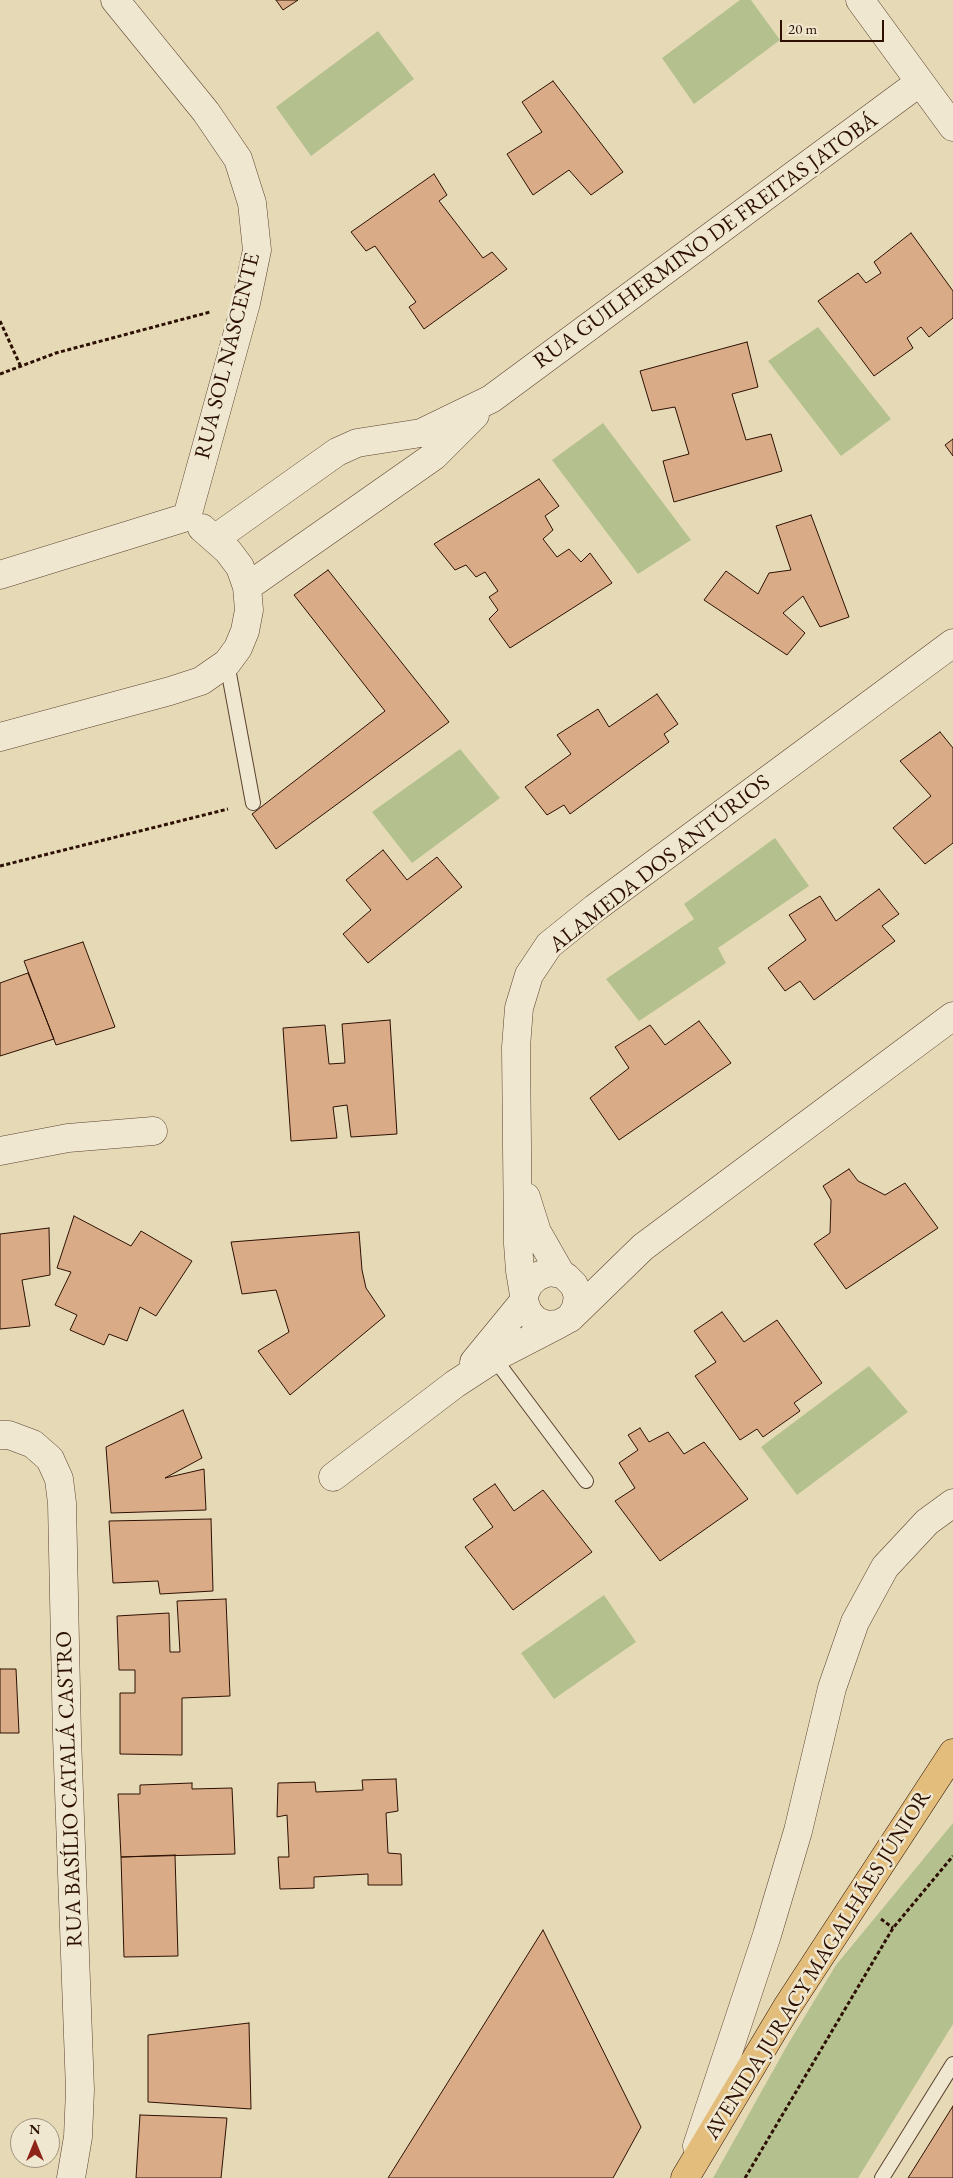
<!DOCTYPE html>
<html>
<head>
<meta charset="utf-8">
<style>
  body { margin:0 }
  #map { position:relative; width:953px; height:2178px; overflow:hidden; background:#e6dab6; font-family:"EB Garamond",serif }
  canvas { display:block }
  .north { position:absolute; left:10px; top:2118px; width:50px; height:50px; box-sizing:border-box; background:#efe7d0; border:1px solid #a1917e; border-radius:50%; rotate:0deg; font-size:14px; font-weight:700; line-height:20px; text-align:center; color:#2d1003 }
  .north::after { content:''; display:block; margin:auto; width:18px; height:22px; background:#8f2418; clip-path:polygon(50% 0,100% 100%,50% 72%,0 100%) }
  .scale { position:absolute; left:780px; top:20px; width:104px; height:22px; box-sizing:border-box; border:2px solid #2d1003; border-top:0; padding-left:6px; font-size:15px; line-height:18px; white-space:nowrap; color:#2d1003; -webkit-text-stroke:4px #efe7d0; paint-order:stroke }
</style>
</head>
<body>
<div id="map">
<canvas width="953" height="2178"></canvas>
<div class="north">N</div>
<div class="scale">20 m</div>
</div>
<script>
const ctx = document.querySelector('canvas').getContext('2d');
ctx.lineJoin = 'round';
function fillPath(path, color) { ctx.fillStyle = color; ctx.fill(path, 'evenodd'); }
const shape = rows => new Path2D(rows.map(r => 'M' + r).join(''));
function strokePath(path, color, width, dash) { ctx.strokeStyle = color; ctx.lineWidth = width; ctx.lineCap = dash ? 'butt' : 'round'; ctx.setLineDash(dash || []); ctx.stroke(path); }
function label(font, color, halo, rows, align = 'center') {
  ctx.font = font + ' "EB Garamond",serif'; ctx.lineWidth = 5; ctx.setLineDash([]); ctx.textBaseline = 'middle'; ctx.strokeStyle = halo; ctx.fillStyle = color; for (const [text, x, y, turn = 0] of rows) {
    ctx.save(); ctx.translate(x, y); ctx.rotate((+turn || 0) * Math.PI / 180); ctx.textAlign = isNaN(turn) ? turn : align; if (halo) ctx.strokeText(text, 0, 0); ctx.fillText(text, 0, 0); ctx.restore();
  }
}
const green = shape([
  [740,0,751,0,780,40,694,104,662,58],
  [378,31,414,79,311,156,276,107],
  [818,327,891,419,841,456,768,361],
  [603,423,691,540,638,574,552,460],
  [460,749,500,798,412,863,372,812],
  [775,838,809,886,718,948,726,963,639,1021,606,979,694,919,684,904],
  [869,1366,908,1412,797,1495,761,1447],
  [604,1595,636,1642,554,1699,521,1653],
  [953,1823,953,2024,858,2178,713,2178,788,2044,836,1965]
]);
const building = shape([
  [276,0,298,0,283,10,276,0],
  [553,81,623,172,591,195,569,170,533,195,507,154,542,132,522,102,553,81],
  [434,174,447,195,439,201,483,258,492,252,507,269,424,329,409,307,416,302,375,246,366,251,351,232,434,174],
  [911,233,953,291,953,318,929,337,921,327,907,338,913,348,874,376,818,301,858,273,866,283,881,273,874,262,911,233],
  [747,342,758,387,732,394,746,440,771,434,782,471,674,502,663,461,689,454,675,407,652,411,640,371,747,342],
  [953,439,953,456,945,445,953,439],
  [539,479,559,506,545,516,553,530,543,539,557,557,569,549,581,562,590,553,612,583,510,648,489,619,498,610,489,597,498,591,485,572,476,577,466,565,455,570,434,544,539,479],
  [811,515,849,617,820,627,803,596,783,613,805,633,787,655,704,600,726,571,758,594,769,573,791,570,776,526,811,515],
  [328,570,449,722,276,849,252,814,385,711,294,595,328,570],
  [657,694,678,724,664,734,669,742,570,814,564,805,547,815,525,787,571,754,557,735,598,709,609,727,657,694],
  [940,732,953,748,953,843,925,864,893,828,931,796,900,761,940,732],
  [383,850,407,880,437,857,462,887,368,963,343,934,371,910,346,880,383,850],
  [879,889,899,914,882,926,895,941,814,1000,800,981,785,991,768,968,806,940,789,915,820,896,836,921,879,889],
  [83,942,115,1027,56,1045,24,961,83,942],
  [28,973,54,1039,0,1056,0,983,28,973],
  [390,1020,397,1134,351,1137,347,1105,333,1107,337,1138,291,1141,283,1028,325,1025,329,1064,345,1063,342,1024,390,1020],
  [699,1021,731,1063,619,1140,590,1098,629,1068,615,1047,650,1025,665,1045,699,1021],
  [849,1169,858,1181,885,1195,905,1183,938,1228,846,1289,814,1244,830,1233,831,1200,823,1186,849,1169],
  [74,1216,131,1246,141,1231,192,1261,156,1316,140,1307,127,1341,109,1334,104,1345,70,1330,77,1315,55,1305,71,1272,57,1268,74,1216],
  [49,1228,50,1275,22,1280,30,1326,0,1329,0,1234,49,1228],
  [359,1232,362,1270,366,1288,385,1316,290,1395,258,1351,289,1332,276,1290,242,1294,231,1242,359,1232],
  [722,1312,744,1342,777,1320,822,1383,794,1403,800,1411,763,1437,757,1429,740,1440,695,1376,716,1362,694,1331,722,1312],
  [183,1410,202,1458,165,1478,204,1469,206,1510,111,1513,106,1447,183,1410],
  [640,1428,649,1442,668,1432,684,1454,704,1442,748,1499,660,1561,615,1501,635,1488,619,1463,638,1450,628,1435,640,1428],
  [495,1484,514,1511,543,1490,592,1552,513,1610,465,1547,493,1527,473,1499,495,1484],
  [211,1519,213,1591,160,1594,158,1581,113,1583,109,1521,211,1519],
  [226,1599,230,1696,182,1698,182,1755,120,1754,120,1693,135,1693,135,1670,119,1670,117,1616,169,1613,170,1652,180,1652,177,1601,226,1599],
  [0,1669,16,1669,19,1733,0,1733,0,1669],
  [396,1779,398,1811,386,1813,388,1853,401,1854,402,1885,368,1885,368,1874,314,1877,314,1888,280,1889,278,1857,289,1857,287,1815,277,1817,278,1783,315,1782,316,1792,363,1790,362,1780,396,1779],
  [192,1783,192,1789,232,1788,235,1854,121,1857,118,1794,140,1794,140,1785,192,1783],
  [175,1855,178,1956,124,1957,121,1857,175,1855],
  [543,1930,641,2127,613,2178,388,2178,543,1930],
  [249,2023,251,2109,148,2102,148,2035,249,2023],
  [953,2106,953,2178,908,2178,953,2106],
  [140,2115,227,2118,221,2178,136,2178,140,2115]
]);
const path = shape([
  [0,321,21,367],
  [0,374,56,353,210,312],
  [0,866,228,809],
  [881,1919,893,1928],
  [745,2178,893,1928,953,1856]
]);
const lane = shape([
  [227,663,253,803],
  [494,1358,586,1481],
  [882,2178,953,2064]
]);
const street = shape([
  [115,0,206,112,238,159,252,203,257,250,246,303,187,517],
  [860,0,953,127],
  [216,538,337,452,357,443,421,433,491,399,920,82],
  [0,575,187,517],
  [247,587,434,456,475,415],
  [0,737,170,691,201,681,227,663,238,648,245,631,249,610,247,587,240,567,228,551,202,528],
  [0,1151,68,1138,153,1131],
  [526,1197,537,1232,561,1274],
  [524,1295,520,1271,518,1244,516,1047,519,1008,529,975,549,945,595,908,953,643],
  [570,1318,576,1308,578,1296,574,1285,566,1277,561,1274,549,1272,538,1276,529,1284,524,1295,524,1301,528,1312,536,1321,547,1325,559,1324,570,1318,643,1247,953,1016],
  [474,1362,524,1301],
  [0,1435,9,1435,33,1444,50,1459,59,1479,62,1503,67,1737,80,2090,78,2137,71,2178],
  [333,1477,455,1384,501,1354,559,1324],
  [697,2146,767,1935,798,1831,832,1688,855,1622,885,1567,927,1522,953,1503]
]);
const primary = shape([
  [685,2178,787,2007,953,1753]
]);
const streetNames = [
  ["RUA GUILHERMINO DE FREITAS JATOBÁ",706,241,-36],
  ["RUA SOL NASCENTE",228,356,-76],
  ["ALAMEDA DOS ANTÚRIOS",660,864,-38],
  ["RUA BASÍLIO CATALÁ CASTRO",70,1789,-92],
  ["AVENIDA JURACY MAGALHÃES JÚNIOR",818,1965,-58]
];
fillPath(green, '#b4c08e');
fillPath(building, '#d9ac87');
strokePath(building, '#2d1003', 1);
strokePath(lane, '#5b4230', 16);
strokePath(street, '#5b4230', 29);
strokePath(primary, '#2d1003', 29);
strokePath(path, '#2d1003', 3, [4, 2.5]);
strokePath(lane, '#efe7d0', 14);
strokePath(street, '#efe7d0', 28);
strokePath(primary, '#e3bd7b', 28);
label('22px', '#2d1003', '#efe7d0', streetNames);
</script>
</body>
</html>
